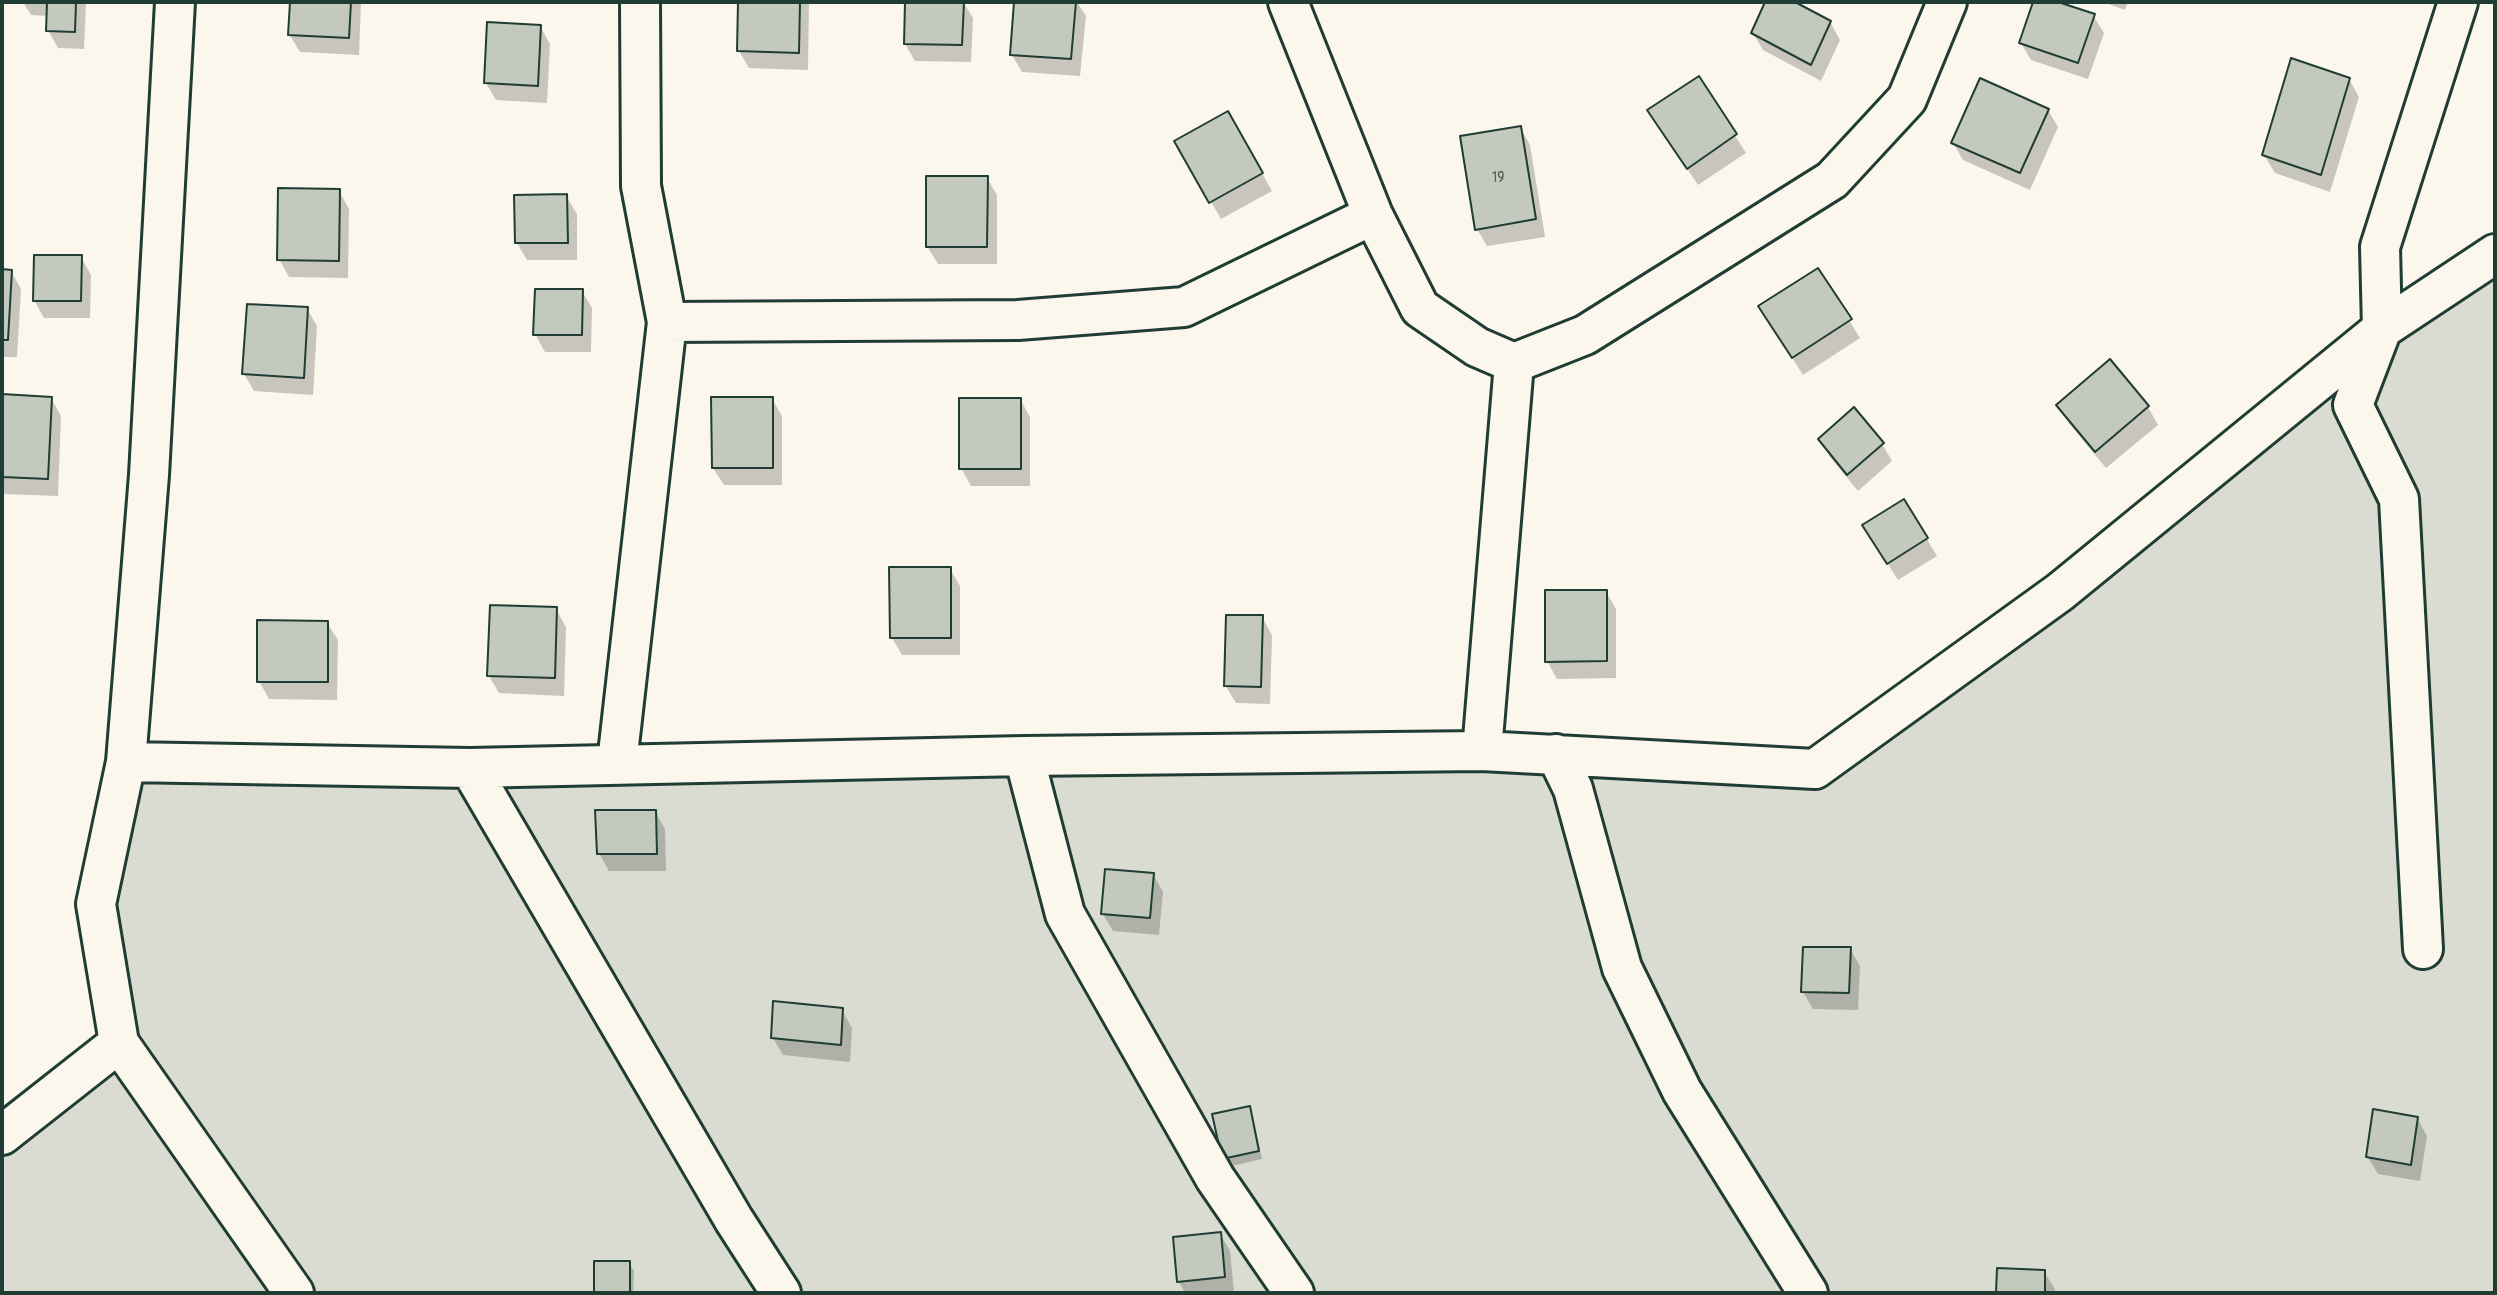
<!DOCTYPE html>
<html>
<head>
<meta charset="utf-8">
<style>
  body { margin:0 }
  #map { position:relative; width:2497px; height:1295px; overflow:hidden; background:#fbf7ec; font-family:Pangolin,sans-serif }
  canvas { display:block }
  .frame { position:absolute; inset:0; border:4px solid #1f3d34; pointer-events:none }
</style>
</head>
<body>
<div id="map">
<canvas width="2497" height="1295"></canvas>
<div class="frame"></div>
</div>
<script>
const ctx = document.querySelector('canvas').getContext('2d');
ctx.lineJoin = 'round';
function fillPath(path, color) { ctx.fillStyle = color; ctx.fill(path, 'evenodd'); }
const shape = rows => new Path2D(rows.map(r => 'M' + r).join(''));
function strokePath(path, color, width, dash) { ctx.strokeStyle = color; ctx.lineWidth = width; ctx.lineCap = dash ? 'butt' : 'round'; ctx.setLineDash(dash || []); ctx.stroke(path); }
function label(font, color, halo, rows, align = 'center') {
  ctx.font = font + ' Pangolin,sans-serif'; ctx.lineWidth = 5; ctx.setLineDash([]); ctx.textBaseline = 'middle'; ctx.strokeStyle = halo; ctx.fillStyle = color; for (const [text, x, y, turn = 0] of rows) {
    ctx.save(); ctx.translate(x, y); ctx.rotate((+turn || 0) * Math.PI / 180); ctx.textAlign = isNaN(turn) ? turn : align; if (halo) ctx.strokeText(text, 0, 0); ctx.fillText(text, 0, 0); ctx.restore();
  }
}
const green = shape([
  [2495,254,2495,1293,2,1293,2,1119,119,1042,96,904,126,762,1815,769]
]);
const shadow = shape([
  [23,2,86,2,84,49,58,48,48,30,49,16,31,15],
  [291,2,361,2,359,55,300,52,289,34],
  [740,2,809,2,808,70,749,68,739,51],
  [906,2,963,2,973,18,971,62,915,61,905,44],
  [1016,2,1077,2,1086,16,1080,76,1022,72,1012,55],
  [1767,2,1791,2,1830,22,1840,40,1821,81,1763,50,1753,33],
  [2035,2,2053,2,2093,15,2104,33,2088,79,2031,60,2021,43],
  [2103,2,2128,2,2125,10],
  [540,26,550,44,547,103,496,100,486,83],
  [1698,78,1746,153,1698,185,1660,128],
  [2349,79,2359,97,2330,192,2275,173,2264,155],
  [2048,110,2058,127,2030,190,1963,160,1953,143],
  [1228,113,1272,191,1221,219,1177,142],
  [1520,127,1530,145,1545,237,1487,246,1477,229],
  [987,178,997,195,997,264,938,264,927,246],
  [339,191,349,209,348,278,289,277,279,259],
  [566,196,577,214,577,260,527,260,517,243],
  [81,257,91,275,90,318,44,318,34,300],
  [1818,270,1860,338,1803,375,1771,324],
  [2,271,11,271,21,289,17,357,2,357],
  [582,291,592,308,591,352,545,352,535,334],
  [307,309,317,326,313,395,254,391,244,374],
  [2110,361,2148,407,2158,425,2106,468,2068,422,2058,405],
  [2,396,51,398,61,416,58,496,2,494],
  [772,399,782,416,782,485,724,485,713,468],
  [1020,399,1030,417,1030,486,971,486,961,468],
  [1820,439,1882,444,1892,461,1858,491,1830,457],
  [1904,501,1937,556,1898,580,1875,543],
  [950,569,960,586,960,655,902,655,892,638],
  [1606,592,1616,609,1616,678,1557,679,1547,661],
  [556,609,566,627,564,696,499,693,489,676],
  [1262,617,1272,635,1270,704,1236,703,1225,685],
  [327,623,338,640,337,700,269,699,259,681],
  [655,811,665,829,666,871,609,871,599,853],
  [1153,874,1163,892,1159,935,1113,931,1103,914],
  [1850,949,1860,966,1858,1010,1813,1009,1803,992],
  [842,1010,852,1028,850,1062,783,1055,773,1038],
  [1249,1108,1253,1117,1262,1159,1228,1167,1224,1158],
  [2417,1118,2427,1136,2420,1181,2378,1174,2367,1156],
  [1220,1233,1230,1251,1234,1293,1185,1293,1179,1282],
  [596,1263,629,1263,634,1271,633,1293,595,1293],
  [1999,1270,2044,1272,2055,1289,2054,1293,1998,1293]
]);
const building = shape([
  [47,2,76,2,75,32,46,31,47,2],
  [290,2,351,2,349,38,288,35,290,2],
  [738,2,800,2,799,53,737,51,738,2],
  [905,2,964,2,962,45,904,44,905,2],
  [1014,2,1076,2,1071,59,1010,55,1014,2],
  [1765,2,1795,2,1831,21,1811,65,1751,33,1765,2],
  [2033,2,2058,2,2095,14,2078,63,2019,43,2033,2],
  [487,22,541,25,538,86,484,83,487,22],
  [2291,58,2350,78,2321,175,2262,155,2291,58],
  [1699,76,1737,134,1687,169,1647,110,1699,76],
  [1980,78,2049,109,2020,173,1951,143,1980,78],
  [1228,111,1263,173,1209,203,1174,141,1228,111],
  [1521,126,1536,219,1475,230,1460,136,1521,126],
  [926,176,988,176,987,247,926,247,926,176],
  [278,188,340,189,339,261,277,260,278,188],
  [567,194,568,243,515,243,514,195,567,194],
  [34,255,82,255,81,301,33,301,34,255],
  [1818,268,1852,319,1792,358,1758,306,1818,268],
  [2,269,12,270,8,340,2,340,2,269],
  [535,289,583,289,582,335,533,335,535,289],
  [247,304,308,307,304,378,242,374,247,304],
  [2110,359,2149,406,2095,452,2056,405,2110,359],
  [2,394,52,397,48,479,2,477,2,394],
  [711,397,773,397,773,468,712,468,711,397],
  [959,398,1021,398,1021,469,959,469,959,398],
  [1854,407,1884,443,1847,475,1818,439,1854,407],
  [1904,499,1928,538,1887,564,1862,525,1904,499],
  [889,567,951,567,951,638,890,638,889,567],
  [1545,590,1607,590,1607,661,1545,662,1545,590],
  [490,605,557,607,555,678,487,676,490,605],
  [1226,615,1263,615,1261,687,1224,686,1226,615],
  [257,620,328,621,328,682,257,682,257,620],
  [595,810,656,810,657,854,597,854,595,810],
  [1105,869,1154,873,1150,918,1101,914,1105,869],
  [1803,947,1851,947,1849,993,1801,992,1803,947],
  [773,1001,843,1008,841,1045,771,1038,773,1001],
  [1250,1106,1259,1151,1222,1159,1212,1114,1250,1106],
  [2373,1109,2418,1117,2411,1165,2366,1157,2373,1109],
  [1221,1232,1225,1277,1177,1282,1173,1237,1221,1232],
  [594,1261,630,1261,630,1293,594,1293,594,1261],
  [1997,1268,2045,1270,2045,1293,1996,1293,1997,1268]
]);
const minor = shape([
  [175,2,149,475,126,762,96,904,119,1043,294,1293],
  [1288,2,1373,215,1420,308,1477,347,1514,363,1482,751],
  [667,322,1018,320,1184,307,1373,215],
  [1514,363,1585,335,1832,180,1907,99,1947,2],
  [1556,754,1573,789,1622,968,1682,1091,1808,1293],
  [1024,756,1065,914,1215,1178,1294,1293],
  [126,762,470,768,1024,756,1482,751,1815,769,2060,592,2382,329,2495,254],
  [617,763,667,322,641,186,640,2],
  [470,768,734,1220,781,1293],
  [2423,949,2399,499,2353,405,2382,329,2380,247,2458,2],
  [2,1135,119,1043]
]);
const numberNames = [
  ["19",1498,178]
];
fillPath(green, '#dbdcd1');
fillPath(shadow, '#0003');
fillPath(building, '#c4c9be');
strokePath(building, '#1f3d34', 2);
strokePath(minor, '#1f3d34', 44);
strokePath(minor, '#fbf7ec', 38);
label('14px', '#486056', null, numberNames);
</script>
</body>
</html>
